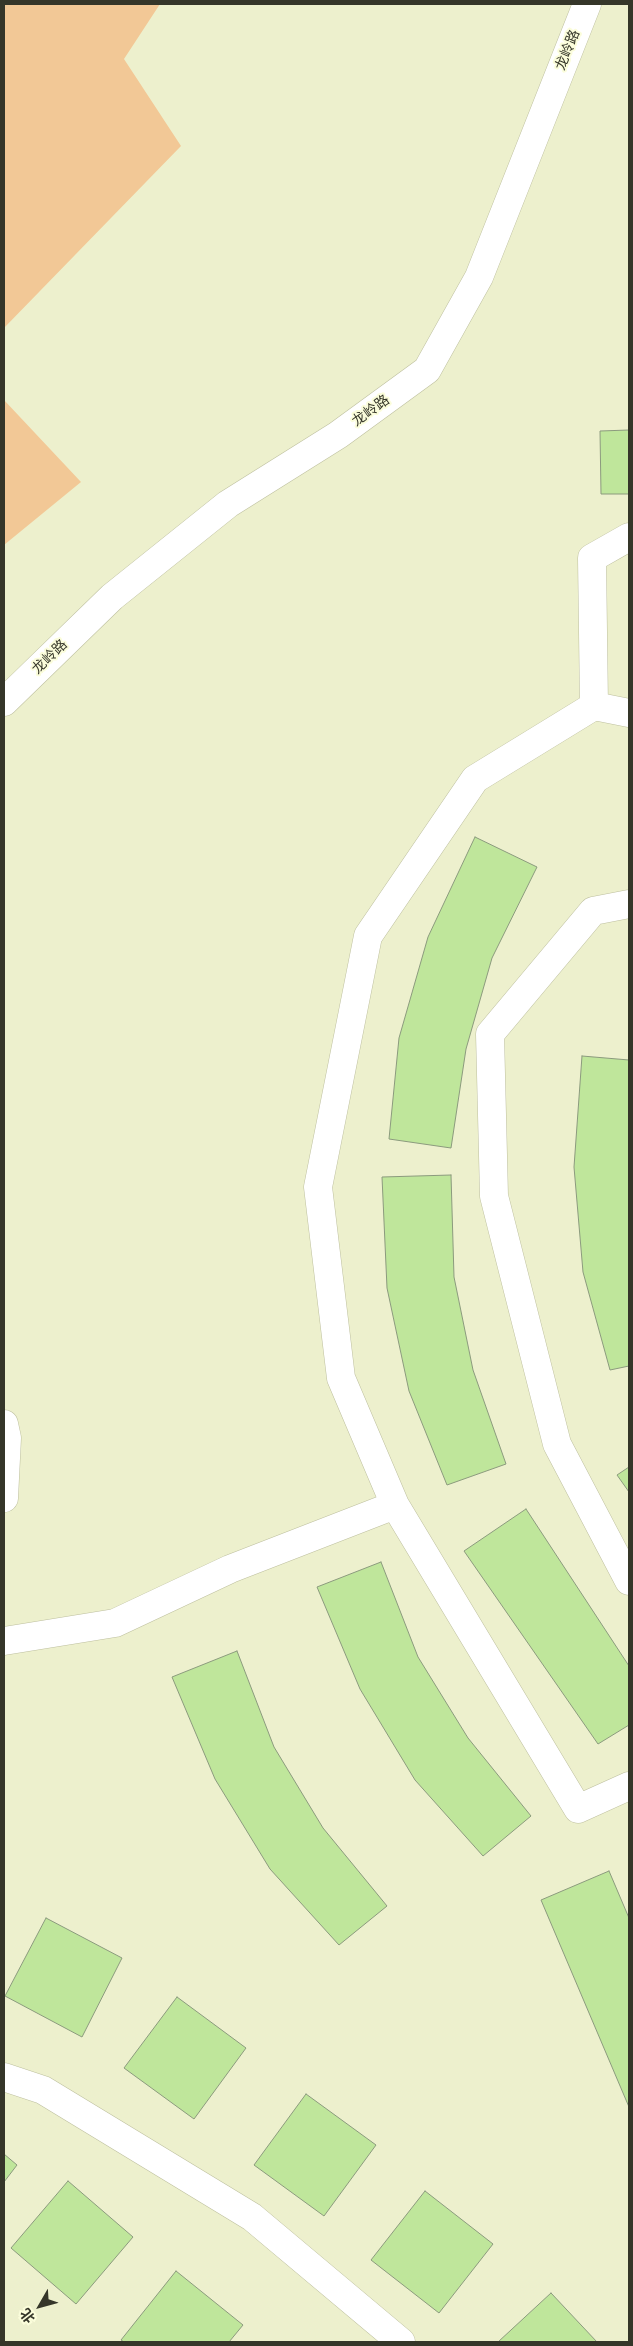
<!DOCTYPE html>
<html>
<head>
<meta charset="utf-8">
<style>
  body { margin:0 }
  #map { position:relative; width:633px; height:2346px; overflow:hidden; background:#edf0cd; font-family:"Fira Sans Condensed","Noto Sans SC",sans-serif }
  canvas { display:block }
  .frame { position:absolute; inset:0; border:5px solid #353629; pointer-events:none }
  .north { position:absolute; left:15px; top:2281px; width:50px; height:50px; -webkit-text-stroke:4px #fbfddb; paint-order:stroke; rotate:232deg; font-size:14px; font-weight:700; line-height:20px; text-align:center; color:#353629 }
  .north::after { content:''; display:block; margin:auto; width:18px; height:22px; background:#353629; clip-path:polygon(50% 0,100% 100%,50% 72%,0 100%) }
</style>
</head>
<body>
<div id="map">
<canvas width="633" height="2346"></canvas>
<div class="frame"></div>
<div class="north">北</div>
</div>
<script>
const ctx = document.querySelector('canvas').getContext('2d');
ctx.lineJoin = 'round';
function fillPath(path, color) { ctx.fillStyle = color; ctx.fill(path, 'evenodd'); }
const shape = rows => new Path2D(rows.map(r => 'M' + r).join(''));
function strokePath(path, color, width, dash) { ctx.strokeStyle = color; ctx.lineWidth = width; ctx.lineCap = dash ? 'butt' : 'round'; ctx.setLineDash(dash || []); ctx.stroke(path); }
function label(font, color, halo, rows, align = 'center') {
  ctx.font = font + ' "Fira Sans Condensed","Noto Sans SC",sans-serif'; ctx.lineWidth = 4; ctx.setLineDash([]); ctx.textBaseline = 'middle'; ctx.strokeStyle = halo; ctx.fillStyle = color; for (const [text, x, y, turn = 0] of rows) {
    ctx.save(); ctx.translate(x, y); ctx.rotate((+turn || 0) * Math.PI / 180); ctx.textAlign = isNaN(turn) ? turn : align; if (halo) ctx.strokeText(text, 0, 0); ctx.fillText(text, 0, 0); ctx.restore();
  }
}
const green = shape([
  [4,4,160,4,124,59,181,146,4,328],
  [4,400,81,482,4,545]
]);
const building = shape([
  [629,430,629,494,601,494,600,431,629,430],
  [475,837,537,867,492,958,466,1049,451,1148,389,1139,399,1038,428,937,475,837],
  [582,1056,629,1060,629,1366,610,1370,583,1272,574,1167,582,1056],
  [451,1175,454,1277,473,1370,506,1464,447,1485,409,1391,387,1288,382,1177,451,1175],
  [629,1467,629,1492,617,1475,629,1467],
  [526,1509,629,1666,629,1725,598,1744,464,1551,526,1509],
  [381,1562,418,1657,468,1738,531,1816,483,1856,415,1780,360,1689,317,1587,381,1562],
  [237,1651,274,1747,323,1828,387,1906,339,1945,270,1869,215,1779,172,1677,237,1651],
  [609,1871,629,1918,629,2107,541,1900,609,1871],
  [46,1918,122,1958,82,2037,5,1996,46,1918],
  [177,1997,246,2048,194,2119,124,2068,177,1997],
  [306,2094,376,2145,324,2216,254,2165,306,2094],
  [4,2154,17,2165,4,2182,4,2154],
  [68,2181,133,2237,76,2304,11,2248,68,2181],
  [425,2191,493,2244,439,2313,371,2260,425,2191],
  [176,2271,243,2325,229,2342,124,2342,121,2340,176,2271],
  [551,2293,597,2342,498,2342,551,2293]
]);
const minor = shape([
  [4,702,112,597,228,504,338,435,427,370,479,277,587,4],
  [594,706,592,558,629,537],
  [629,904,593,911,490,1034,494,1196,557,1444,629,1581],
  [4,1424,7,1438,4,1498],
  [395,1505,341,1378,318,1187,368,936,475,779,594,706,629,713],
  [4,1641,115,1623,230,1569,395,1505,578,1809,629,1786],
  [4,2077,43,2090,252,2217,401,2342]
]);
const streetNames = [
  ["龙岭路",568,50,-68],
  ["龙岭路",371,411,-36],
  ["龙岭路",50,657,-44]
];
fillPath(green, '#f2c896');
fillPath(building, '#bfe69b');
strokePath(building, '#8b9a7d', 1);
strokePath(minor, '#bdbf9e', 29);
strokePath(minor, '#fff', 28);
label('14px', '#353629', '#fbfddb', streetNames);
</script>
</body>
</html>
